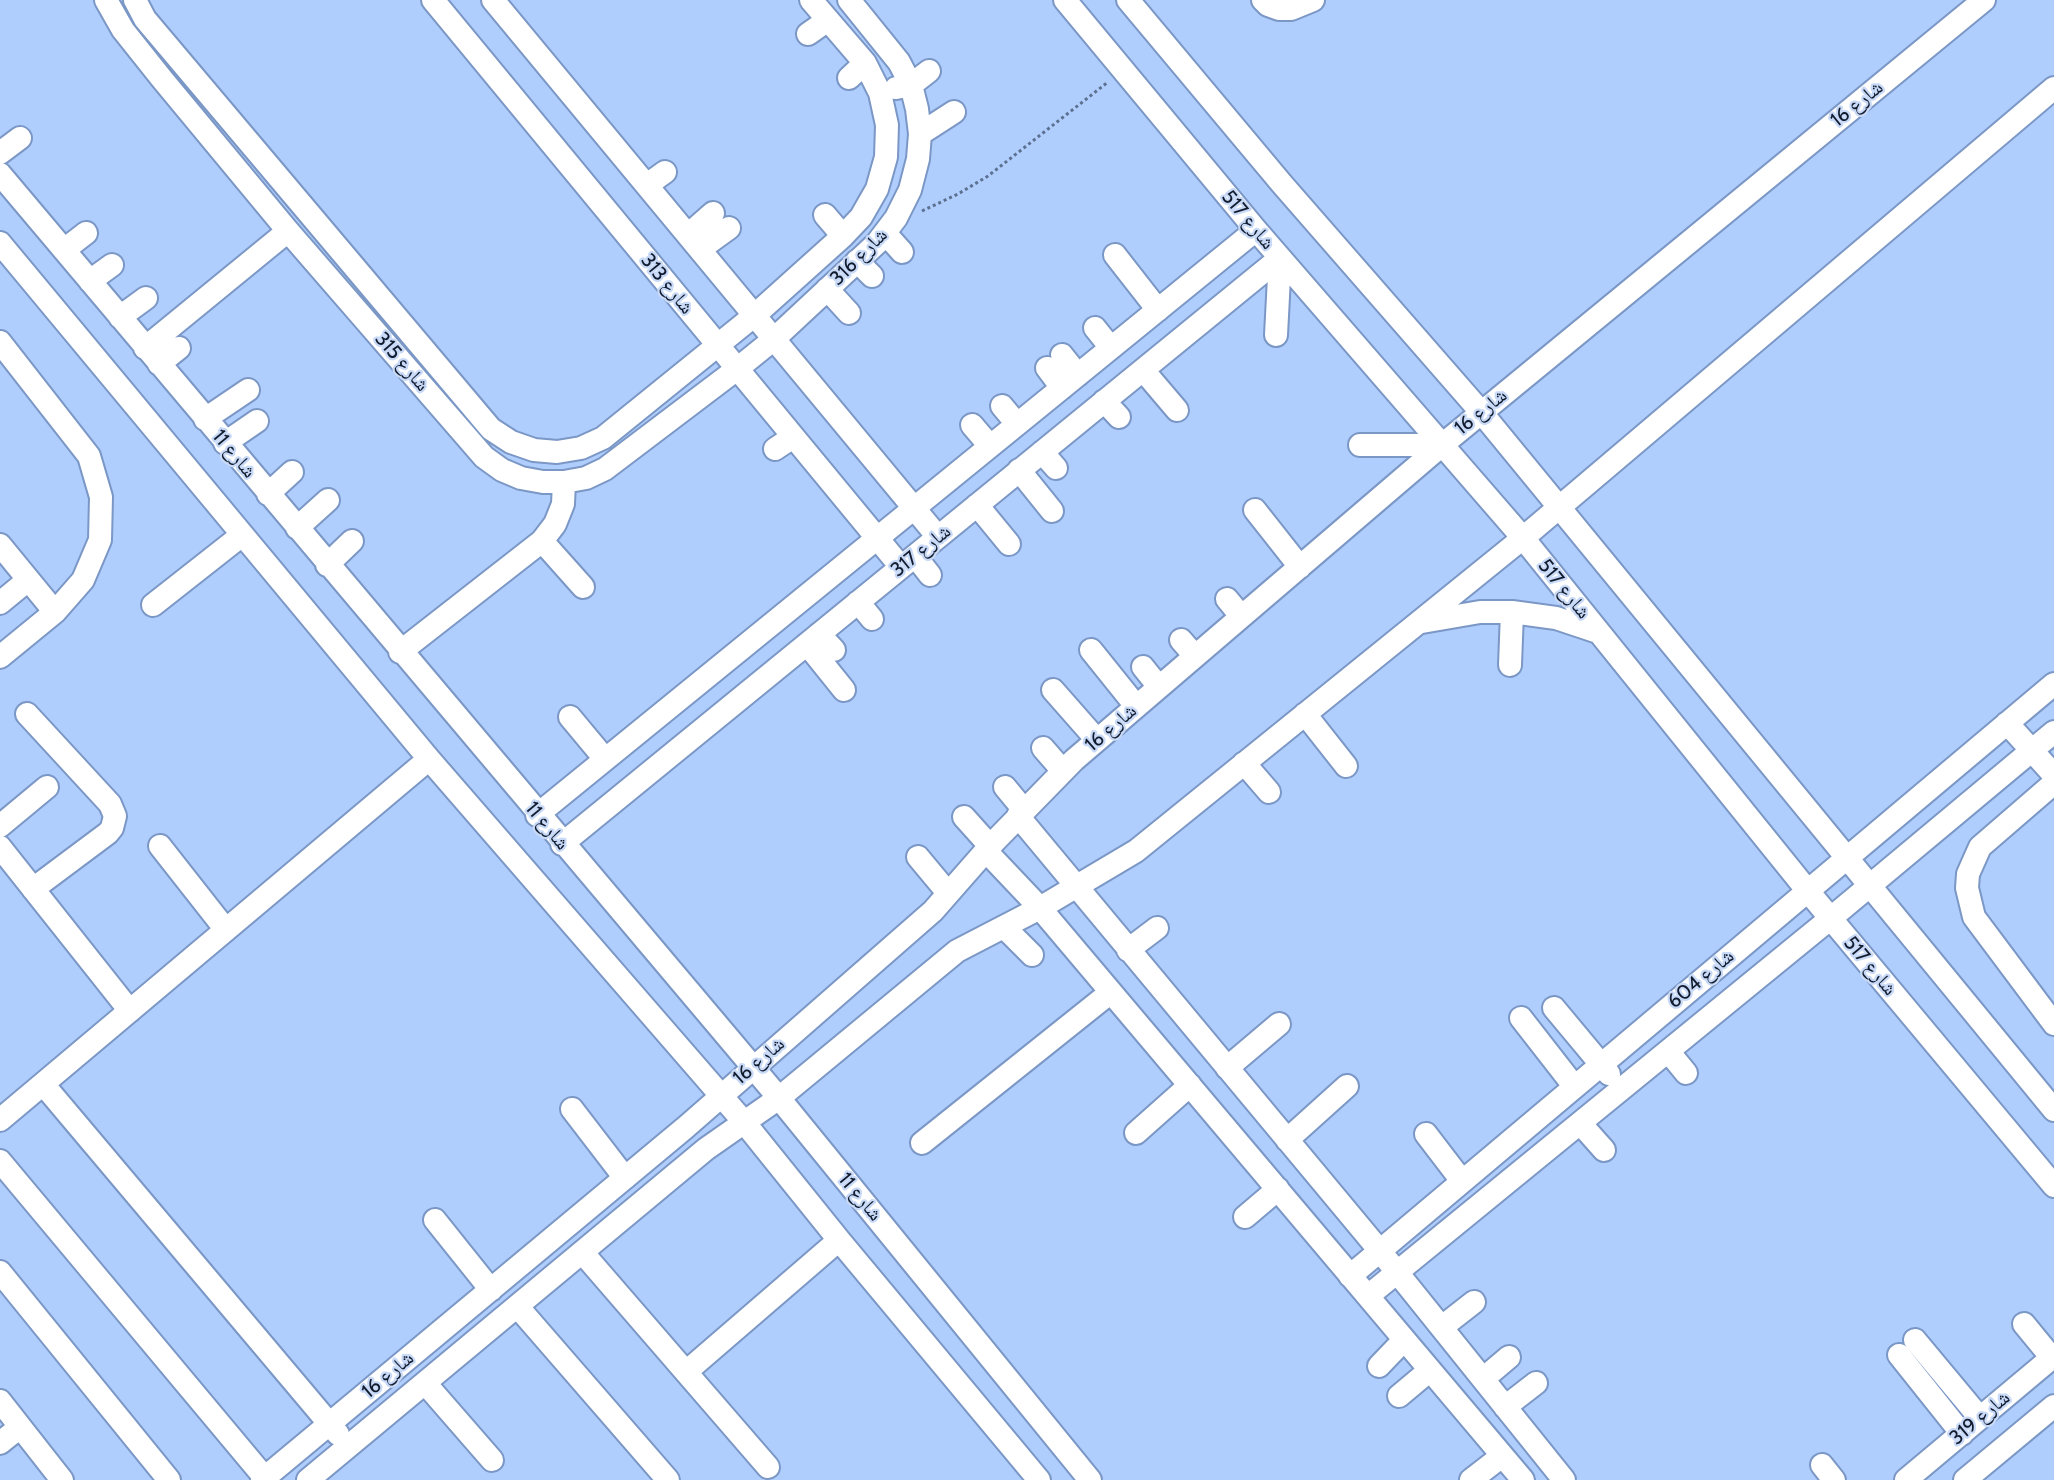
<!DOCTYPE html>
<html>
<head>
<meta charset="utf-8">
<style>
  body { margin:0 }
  canvas { display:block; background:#afcdfd }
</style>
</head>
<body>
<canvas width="2054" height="1480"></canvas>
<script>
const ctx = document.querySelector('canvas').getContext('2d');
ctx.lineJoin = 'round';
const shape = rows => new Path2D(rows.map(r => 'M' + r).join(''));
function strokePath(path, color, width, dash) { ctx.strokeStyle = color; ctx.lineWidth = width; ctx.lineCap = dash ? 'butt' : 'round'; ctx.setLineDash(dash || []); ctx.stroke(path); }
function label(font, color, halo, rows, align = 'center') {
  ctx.font = font + ' Cabin,"Noto Naskh Arabic",sans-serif'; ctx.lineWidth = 4.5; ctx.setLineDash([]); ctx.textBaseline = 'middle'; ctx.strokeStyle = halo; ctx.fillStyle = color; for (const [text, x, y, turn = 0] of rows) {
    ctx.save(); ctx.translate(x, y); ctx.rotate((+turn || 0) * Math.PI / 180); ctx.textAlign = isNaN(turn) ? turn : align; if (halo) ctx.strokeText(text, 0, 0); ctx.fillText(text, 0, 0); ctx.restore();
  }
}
const path = shape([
  [922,211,958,194,988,176,1108,82]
]);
const minor = shape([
  [106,0,123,30,162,79,288,231,484,457,502,470,521,478,543,482,564,482,586,478,605,469,737,369,774,339,877,243,896,218,910,190,918,159,920,134,917,109,911,85,899,62,849,0],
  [135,0,145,19,491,429,511,442,534,450,557,452,581,448,603,438,755,315,843,236,861,217,877,189,886,157,887,125,880,93,865,63,811,0],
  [433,0,901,567],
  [493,0,938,537],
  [1065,0,1256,230,1523,538,1807,890,2054,1186],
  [1128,0,1282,184,1481,412,2054,1110],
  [1263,0,1268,5,1279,9,1291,9,1313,0],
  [808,34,828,20],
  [849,78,865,63],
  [896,88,911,85,929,71],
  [920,134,954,112],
  [0,153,20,138],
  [0,174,779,1098,1090,1480],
  [647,185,665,172],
  [825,215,843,236],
  [885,233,902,252],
  [688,235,713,213],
  [0,243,429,759,744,1122,839,1240,1039,1480],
  [700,249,729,228],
  [64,250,86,233],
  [1115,255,1158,310],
  [857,261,872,276],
  [90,281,112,265],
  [827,289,849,313],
  [120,317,146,298],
  [1095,328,1111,348],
  [1276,335,1280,258],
  [0,342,89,456,101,497,100,540,83,580,55,612,0,657],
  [145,348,288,231],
  [1062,355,1078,375],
  [159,364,179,348],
  [1047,368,1062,388],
  [1143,370,1177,410],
  [1104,401,1119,417],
  [1002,406,1017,424],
  [205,419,248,390],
  [972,425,990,446],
  [225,443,257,421],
  [1360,445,1442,445],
  [775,449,793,437],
  [1042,452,1056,468],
  [1019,470,1052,511],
  [268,494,292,472],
  [977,505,1009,544],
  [1255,510,1300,567],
  [297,528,328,500],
  [542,541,583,587],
  [0,545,55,612],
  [915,556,930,575],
  [327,565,352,541],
  [1227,599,1241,616],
  [858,602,872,619],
  [0,603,28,580],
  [153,605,242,535],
  [1422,622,1480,612,1512,612,1556,618,1598,632],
  [819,634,834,650],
  [1181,640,1195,656],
  [807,644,844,690],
  [1091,650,1136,706],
  [400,652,542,541,555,524,563,504,564,482],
  [1510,665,1512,612],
  [1143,667,1159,687],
  [1053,690,1097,740],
  [27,714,110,804,115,816,112,828,108,833,33,889],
  [1305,714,1346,766],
  [570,717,605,759],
  [2007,723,2054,775],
  [1043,748,1063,771],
  [1244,763,1269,792],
  [2054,783,1980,847,1968,874,1967,888,1974,917,2054,1024],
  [1005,787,1024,810],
  [537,815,1256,230],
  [1018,816,1380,1251,1564,1480],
  [964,817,990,846],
  [0,826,47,787],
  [562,844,1280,258],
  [160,846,226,930],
  [0,847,130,1011],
  [986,851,1040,908,1523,1480],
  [918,857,948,893],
  [1004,927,1032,955],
  [1128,950,1157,928],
  [1554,1008,1609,1074],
  [1521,1018,1574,1086],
  [1668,1051,1686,1073],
  [1227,1068,1279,1024],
  [43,1084,338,1434],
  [572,1109,625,1178],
  [0,1120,429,759],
  [1580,1123,1604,1150],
  [1136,1133,1190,1085],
  [1426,1134,1462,1181],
  [1287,1140,1347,1086],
  [922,1143,1111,992],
  [0,1161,265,1478],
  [1245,1217,1278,1189],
  [435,1220,491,1290],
  [582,1252,768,1467],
  [0,1272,169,1480],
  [1350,1276,2054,684],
  [1368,1296,1831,918,2054,732],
  [517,1306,668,1480],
  [2024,1324,2052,1358],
  [1442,1327,1474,1302],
  [1915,1340,1980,1418],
  [1899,1355,1962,1434],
  [1379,1366,1404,1340],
  [686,1372,839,1240],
  [1483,1379,1509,1357],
  [425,1383,492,1460],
  [1399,1396,1430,1370],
  [0,1401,62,1480],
  [1505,1407,1536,1383],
  [0,1443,20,1427],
  [1822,1465,1834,1480],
  [262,1480,686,1127,933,911,990,846,1074,760,1442,445,1984,0],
  [308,1480,706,1149,779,1098,957,951,1040,908,1136,851,1523,538,2054,88],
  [1471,1480,1502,1456],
  [1906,1480,2054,1356],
  [1965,1480,2054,1406]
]);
const streetNames = [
  ["شارع 16",1857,104,-39],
  ["شارع 517",1248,220,50],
  ["شارع 316",859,257,-45],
  ["شارع 313",667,284,51],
  ["شارع 315",402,362,49],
  ["شارع 16",1481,412,-39],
  ["شارع 11",234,454,50],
  ["شارع 317",921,551,-39],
  ["شارع 517",1564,589,51],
  ["شارع 16",1111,728,-41],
  ["شارع 11",547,826,50],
  ["شارع 517",1870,966,50],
  ["شارع 604",1701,979,-40],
  ["شارع 16",759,1061,-41],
  ["شارع 11",860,1197,50],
  ["شارع 16",388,1375,-40],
  ["شارع 319",1980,1418,-40]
];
strokePath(minor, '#7b97c5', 26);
strokePath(path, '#5c7090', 3, [3, 3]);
strokePath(minor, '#fff', 22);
label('20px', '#111b2d', '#c8daf7', streetNames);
</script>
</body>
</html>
